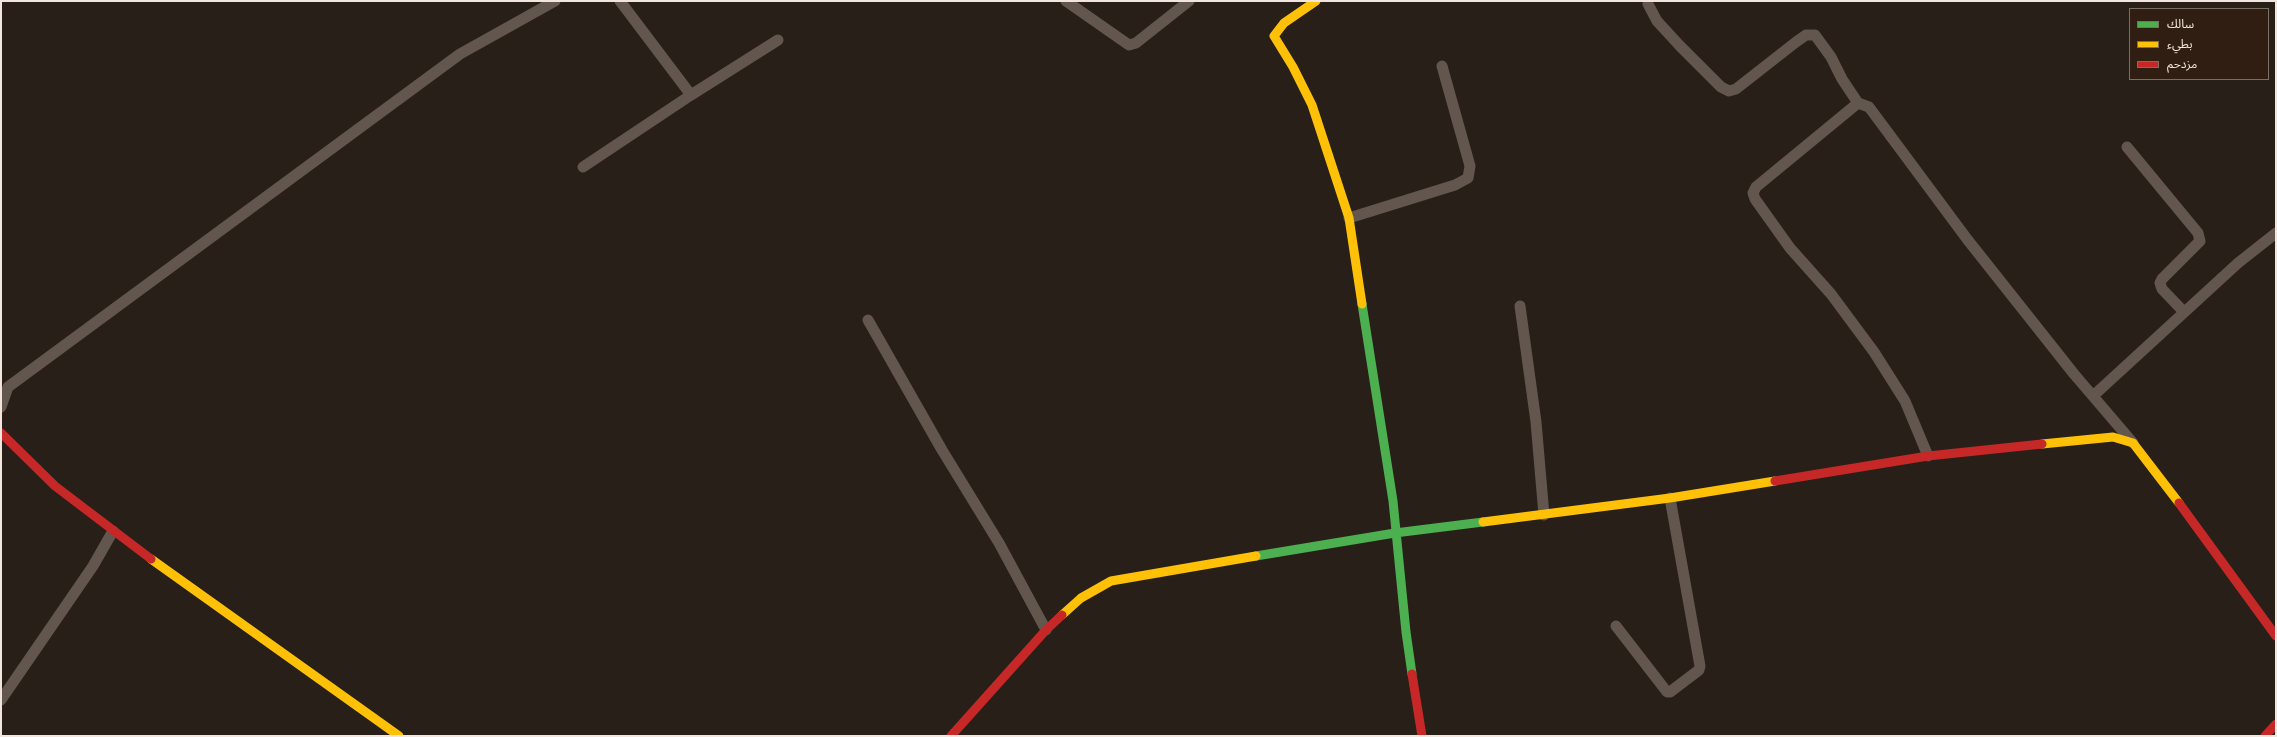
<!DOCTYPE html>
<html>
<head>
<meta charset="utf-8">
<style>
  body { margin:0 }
  #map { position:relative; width:2277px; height:737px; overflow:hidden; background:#281f18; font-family:Quicksand,"Noto Sans Arabic",sans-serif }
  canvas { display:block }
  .frame { position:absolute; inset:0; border:2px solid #f1e5dd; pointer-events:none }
  .legend { position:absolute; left:2129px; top:8px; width:140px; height:72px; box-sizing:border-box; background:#2f1e11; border:1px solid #7d6e63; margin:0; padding:5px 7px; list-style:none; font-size:12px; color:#f1e5dd }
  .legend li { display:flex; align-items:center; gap:8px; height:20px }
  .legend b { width:20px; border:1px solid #7d6e63 }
</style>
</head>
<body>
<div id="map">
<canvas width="2277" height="737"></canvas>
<div class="frame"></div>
<ul class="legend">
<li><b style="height:5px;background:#4caf50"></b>سالك</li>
<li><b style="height:5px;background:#ffc107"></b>بطيء</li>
<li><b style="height:5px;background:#c62828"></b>مزدحم</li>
</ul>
</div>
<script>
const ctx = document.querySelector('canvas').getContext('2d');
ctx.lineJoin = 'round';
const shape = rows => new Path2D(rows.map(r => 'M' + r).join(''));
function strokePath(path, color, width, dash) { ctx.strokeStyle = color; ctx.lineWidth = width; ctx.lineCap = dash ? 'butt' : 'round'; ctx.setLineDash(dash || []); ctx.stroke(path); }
const street = shape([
  [620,1,691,95,778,40],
  [1066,1,1129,45,1136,43,1189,1],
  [1648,4,1657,21,1680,46,1721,87,1729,91,1736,89,1796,42,1806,35,1815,35,1831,57,1842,79,1858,103,1869,107,1967,239,2074,374,2133,443],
  [1858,103,1756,187,1753,193,1755,199,1790,248,1831,294,1874,352,1905,401,1928,456],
  [2127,147,2198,233,2200,241,2162,279,2160,283,2162,289,2184,312],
  [583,167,691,95],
  [1349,218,1455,185,1468,178,1470,166,1442,66],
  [1520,306,1536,422,1544,515],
  [868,320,942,450,999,543,1046,630],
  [2093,396,2238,263,2276,233],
  [1,407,8,387,460,54,555,1],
  [1616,626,1667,692,1670,692,1699,670,1700,666,1670,498],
  [1,700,93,566,113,531]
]);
const fast = shape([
  [1362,304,1393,501,1406,632,1412,674],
  [1256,556,1395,533,1483,522]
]);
const slow = shape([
  [1316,1,1284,23,1274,36,1293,67,1312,105,1349,218,1362,304],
  [2042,444,2113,437,2133,443,2179,503],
  [1483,522,1670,498,1775,481],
  [151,559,399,736],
  [1062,615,1081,598,1111,581,1256,556]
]);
const jam = shape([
  [1,433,55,486,151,559],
  [1775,481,1928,456,2042,444],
  [2179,503,2276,636],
  [1412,674,1422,736],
  [951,736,1046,630,1062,615],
  [2265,736,2276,724]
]);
strokePath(street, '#62564e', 11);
strokePath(fast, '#4caf50', 9);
strokePath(slow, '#ffc107', 9);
strokePath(jam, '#c62828', 9);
</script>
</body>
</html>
